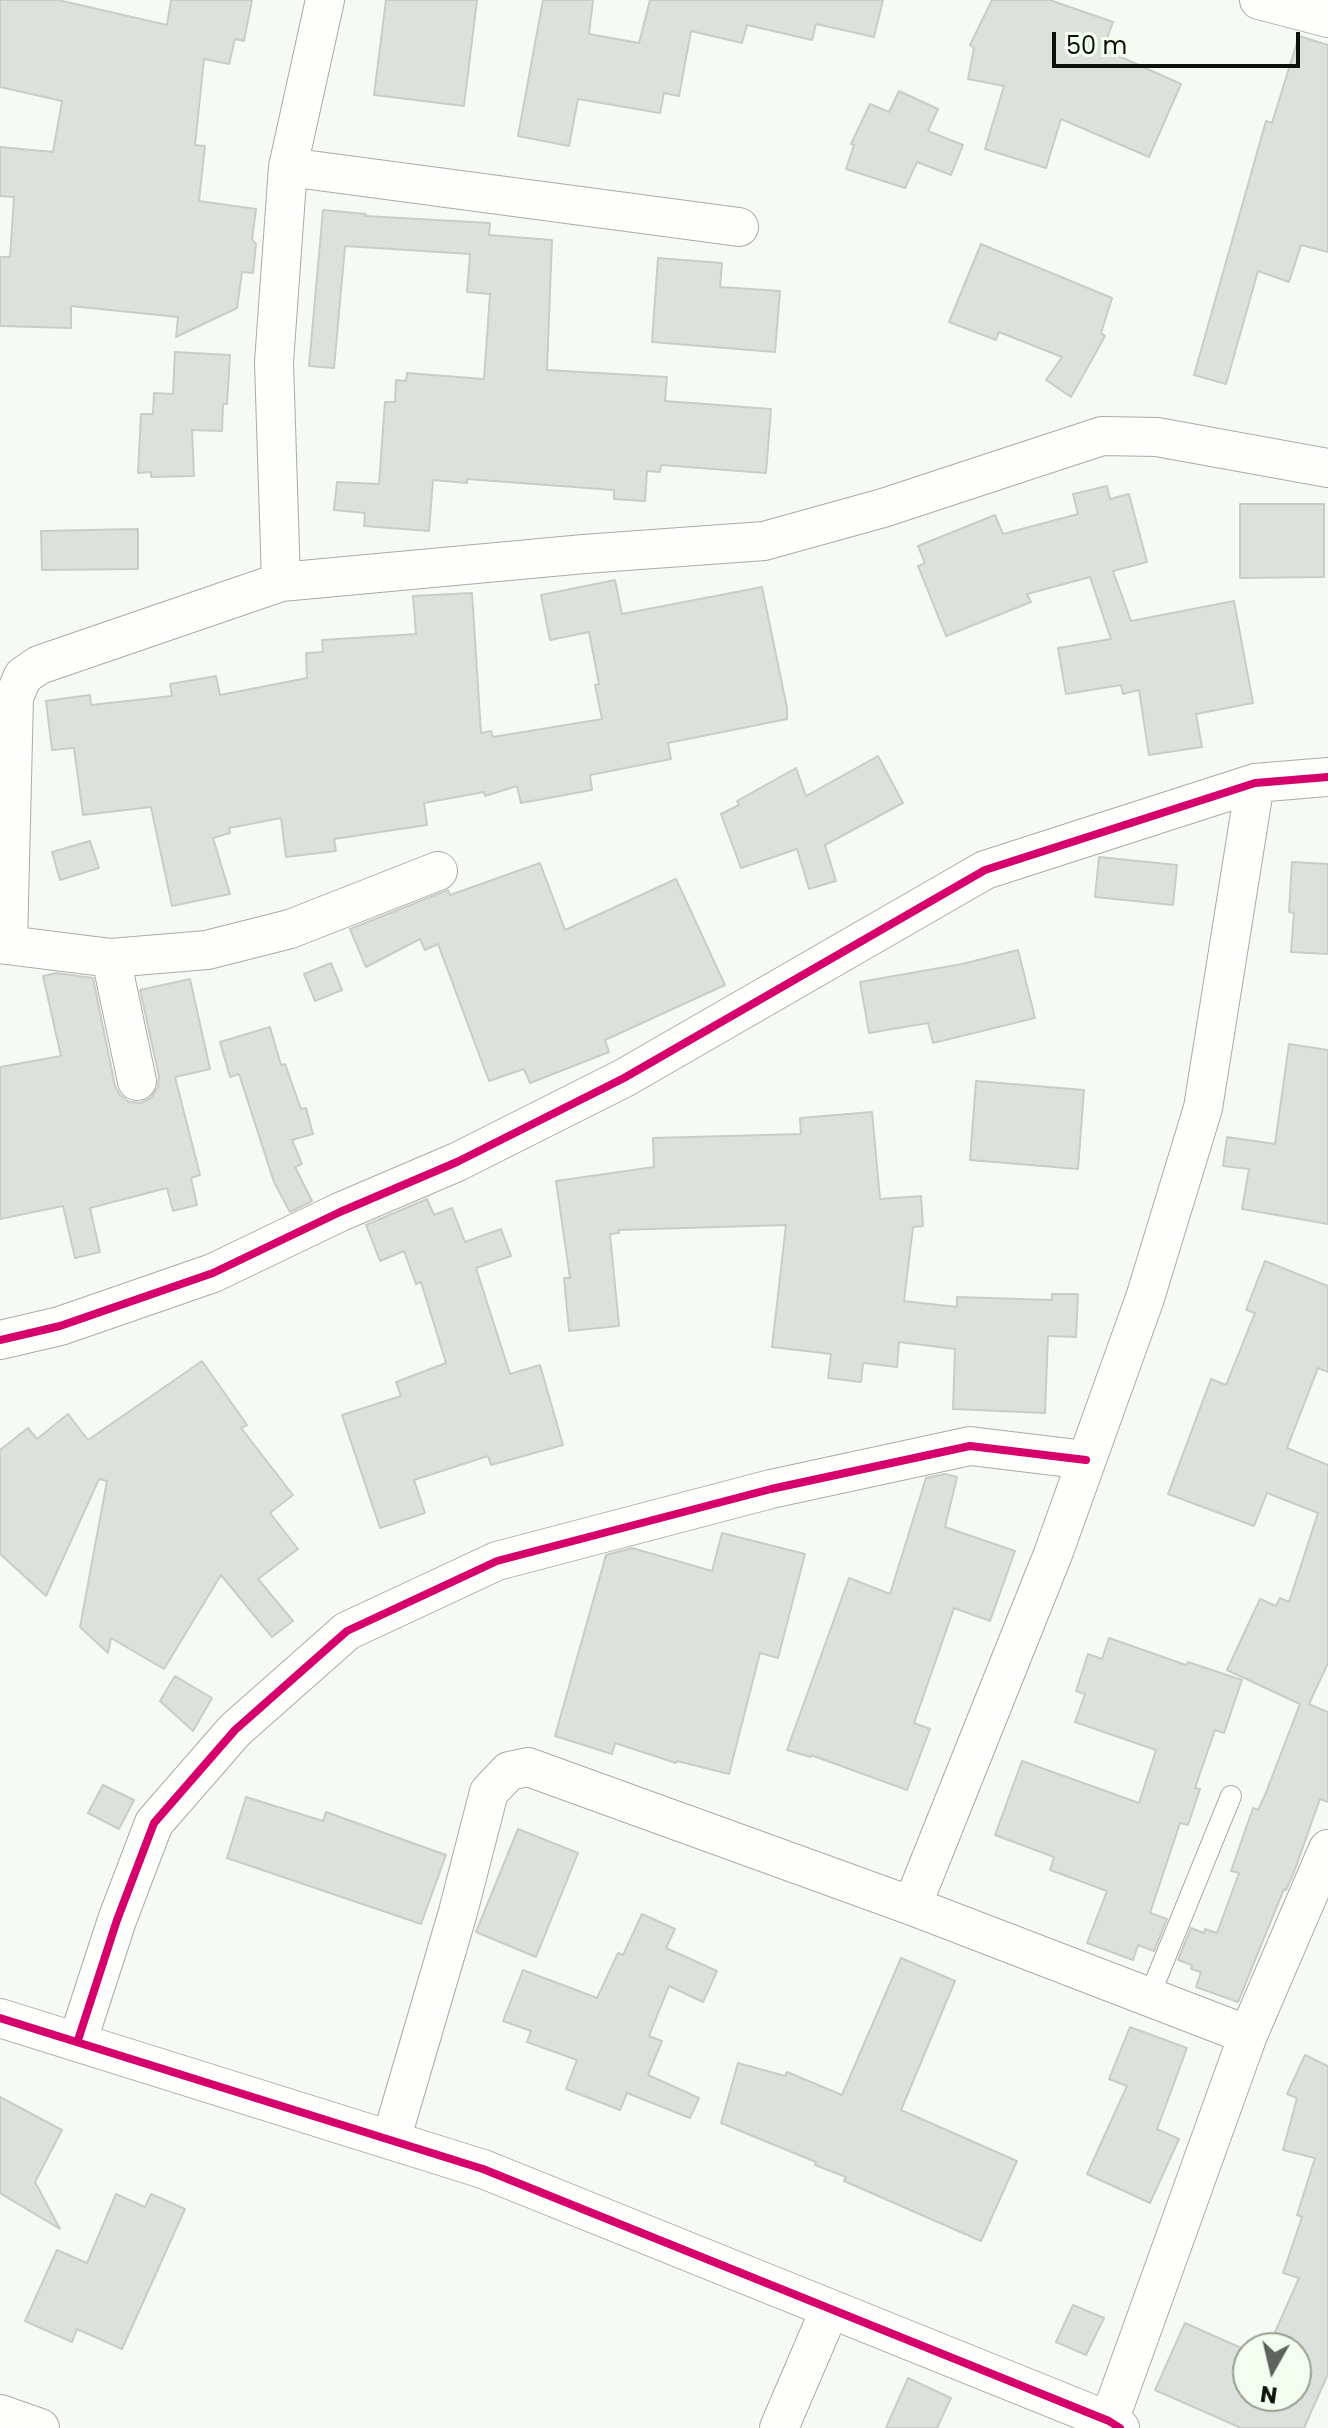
<!DOCTYPE html>
<html>
<head>
<meta charset="utf-8">
<style>
  body { margin:0 }
  #map { position:relative; width:1328px; height:2428px; overflow:hidden; background:#f5faf4; font-family:Poppins,sans-serif }
  canvas { display:block }
  .north { position:absolute; left:1232px; top:2332px; width:80px; height:80px; box-sizing:border-box; background:#f3fef0; border:2px solid #979f95; border-radius:50%; rotate:188deg; font-size:22px; font-weight:700; line-height:32px; text-align:center; color:#0d110c }
  .north::after { content:''; display:block; margin:auto; width:28px; height:36px; background:#5e635d; clip-path:polygon(50% 0,100% 100%,50% 72%,0 100%) }
  .scale { position:absolute; left:1052px; top:32px; width:248px; height:36px; box-sizing:border-box; border:4px solid #0d110c; border-top:0; padding-left:10px; font-size:24px; line-height:28px; white-space:nowrap; color:#0d110c; -webkit-text-stroke:6px #f3fef0; paint-order:stroke }
</style>
</head>
<body>
<div id="map">
<canvas width="1328" height="2428"></canvas>
<div class="north">N</div>
<div class="scale">50 m</div>
</div>
<script>
const ctx = document.querySelector('canvas').getContext('2d');
ctx.lineJoin = 'round';
function fillPath(path, color) { ctx.fillStyle = color; ctx.fill(path, 'evenodd'); }
const shape = rows => new Path2D(rows.map(r => 'M' + r).join(''));
function strokePath(path, color, width, dash) { ctx.strokeStyle = color; ctx.lineWidth = width; ctx.lineCap = dash ? 'butt' : 'round'; ctx.setLineDash(dash || []); ctx.stroke(path); }
const building = shape([
  [0,0,58,0,167,25,171,0,252,0,244,41,235,39,229,64,204,59,195,145,205,146,199,201,256,209,252,239,256,244,253,273,242,272,237,308,176,337,178,317,71,306,71,328,0,326,0,257,10,257,14,197,0,196,0,147,53,152,62,101,0,87,0,0],
  [386,0,477,0,464,106,374,95,386,0],
  [543,0,593,0,589,34,639,43,650,0,883,0,874,37,816,24,812,40,747,25,742,43,691,31,679,96,664,93,660,113,578,99,569,146,518,136,543,0],
  [992,0,1050,0,1113,22,1103,49,1181,84,1149,157,1061,119,1046,168,985,149,1004,86,968,79,974,48,970,45,992,0],
  [1299,36,1328,45,1328,252,1301,245,1289,282,1258,271,1226,384,1194,375,1266,121,1272,123,1299,36],
  [899,91,938,109,928,131,963,145,951,175,917,162,905,188,846,169,854,145,851,144,870,104,889,112,899,91],
  [323,210,366,214,365,216,490,223,489,235,552,240,547,370,667,377,665,401,771,409,766,473,661,465,660,472,647,471,645,501,614,499,614,490,467,479,467,483,433,480,429,531,364,526,365,513,334,510,337,482,379,484,385,402,395,402,396,380,406,381,407,373,484,379,490,294,467,292,470,254,345,246,334,368,309,366,323,210],
  [981,244,1112,298,1101,333,1105,336,1071,397,1046,380,1062,357,999,332,996,340,949,322,981,244],
  [658,258,722,263,720,287,780,291,775,352,652,342,658,258],
  [175,352,230,355,227,404,223,404,222,431,192,430,194,476,151,477,151,472,138,473,141,414,153,414,154,393,173,394,175,352],
  [1107,486,1110,499,1129,494,1147,562,1113,571,1131,621,1234,601,1253,703,1196,714,1202,747,1149,755,1139,690,1123,694,1121,685,1066,694,1058,648,1111,639,1090,577,1027,594,1031,602,946,636,918,566,925,563,918,546,995,515,1003,534,1078,514,1073,494,1107,486],
  [1240,504,1324,504,1324,577,1240,578,1240,504],
  [138,529,138,569,42,570,41,531,138,529],
  [615,580,622,614,762,587,787,708,787,719,668,743,671,759,590,775,592,790,521,803,517,786,485,796,484,792,424,803,427,825,334,839,336,851,286,857,281,818,229,828,230,833,213,838,230,894,172,906,151,807,83,815,74,748,52,750,46,701,90,695,91,705,172,696,170,684,216,676,220,695,307,678,306,653,323,652,322,640,416,634,413,596,472,593,481,733,491,731,493,737,602,719,595,685,599,684,589,632,550,640,541,595,615,580],
  [878,756,903,803,825,845,836,881,809,889,797,849,741,868,721,814,739,805,737,801,796,768,806,796,878,756],
  [90,841,99,868,60,880,52,852,90,841],
  [1099,857,1177,865,1173,905,1095,897,1099,857],
  [1292,862,1328,864,1328,954,1291,952,1294,913,1289,912,1292,862],
  [540,863,565,930,676,879,725,985,605,1040,609,1052,530,1083,524,1069,489,1081,438,944,425,950,420,939,366,967,350,929,448,890,450,895,540,863],
  [1018,950,1035,1018,933,1043,928,1023,869,1033,860,982,962,964,1018,950],
  [331,963,342,990,315,1001,304,974,331,963],
  [56,973,93,978,115,1086,120,1095,129,1102,141,1103,151,1098,158,1087,159,1076,140,990,190,979,210,1069,175,1077,200,1175,191,1178,197,1205,173,1211,167,1188,90,1208,100,1252,75,1258,63,1206,0,1219,0,1067,61,1056,43,976,56,973],
  [270,1027,281,1065,285,1064,301,1109,306,1108,313,1134,292,1140,302,1164,295,1167,312,1201,290,1212,274,1182,239,1074,230,1077,220,1042,270,1027],
  [1289,1044,1328,1050,1328,1224,1242,1209,1249,1169,1223,1166,1227,1137,1275,1144,1289,1044],
  [976,1081,1084,1090,1078,1169,970,1160,976,1081],
  [872,1112,880,1199,921,1196,923,1226,913,1227,904,1301,957,1307,957,1297,1052,1300,1052,1294,1078,1294,1076,1337,1048,1336,1045,1413,953,1409,955,1349,899,1342,897,1367,863,1363,861,1382,828,1378,831,1354,772,1347,786,1225,618,1230,619,1233,610,1234,619,1326,569,1331,564,1278,570,1278,556,1181,654,1167,653,1138,801,1134,800,1118,872,1112],
  [427,1199,434,1215,452,1208,465,1242,501,1229,511,1256,476,1268,510,1374,540,1365,563,1445,491,1465,488,1456,414,1480,425,1513,380,1528,342,1415,401,1396,396,1382,446,1363,421,1282,416,1284,404,1251,380,1261,366,1225,427,1199],
  [1265,1261,1328,1286,1328,1372,1318,1368,1287,1448,1328,1465,1328,1663,1309,1704,1328,1712,1328,1802,1320,1799,1294,1872,1286,1890,1284,1889,1238,2002,1196,1987,1201,1972,1191,1969,1192,1965,1178,1960,1191,1928,1204,1933,1205,1929,1217,1933,1239,1873,1231,1871,1253,1808,1258,1810,1265,1795,1300,1704,1227,1670,1260,1599,1276,1606,1280,1598,1289,1602,1318,1513,1267,1493,1254,1526,1168,1494,1211,1379,1226,1385,1255,1313,1246,1310,1265,1261],
  [202,1361,247,1425,241,1428,293,1495,270,1513,298,1549,258,1579,293,1621,272,1637,221,1575,164,1669,111,1638,108,1653,80,1627,107,1481,99,1479,46,1596,0,1554,0,1450,28,1428,37,1439,68,1414,88,1440,202,1361],
  [945,1474,957,1477,945,1527,1015,1551,990,1621,954,1608,914,1723,930,1729,907,1790,811,1755,811,1757,787,1750,849,1578,890,1594,926,1478,945,1474],
  [722,1533,805,1554,778,1658,760,1653,729,1774,677,1761,676,1763,615,1743,612,1754,555,1736,606,1555,632,1548,712,1571,722,1533],
  [1109,1638,1186,1665,1188,1662,1242,1680,1224,1733,1215,1730,1195,1788,1200,1789,1188,1825,1180,1823,1150,1913,1167,1919,1154,1951,1138,1945,1133,1960,1087,1943,1107,1891,1050,1870,1054,1857,995,1835,1022,1761,1139,1803,1156,1750,1075,1722,1085,1694,1076,1691,1088,1654,1102,1659,1109,1638],
  [175,1676,212,1698,193,1731,160,1701,175,1676],
  [103,1785,134,1800,119,1829,88,1813,103,1785],
  [246,1797,323,1821,326,1812,446,1855,421,1924,227,1858,246,1797],
  [518,1829,578,1853,536,1957,476,1932,518,1829],
  [642,1914,675,1929,666,1948,717,1971,703,2002,669,1986,649,2036,662,2041,648,2075,699,2098,690,2118,627,2093,620,2110,566,2089,577,2060,527,2042,531,2031,503,2021,523,1970,597,1998,618,1953,623,1955,642,1914],
  [901,1958,955,1981,901,2110,1017,2161,981,2241,844,2181,846,2177,815,2165,816,2162,721,2123,738,2063,785,2076,787,2072,842,2095,901,1958],
  [1130,2027,1187,2048,1157,2129,1179,2139,1150,2203,1087,2174,1127,2086,1109,2079,1130,2027],
  [1305,2055,1328,2066,1328,2374,1304,2428,1241,2428,1155,2390,1185,2323,1248,2351,1248,2396,1296,2396,1296,2348,1268,2348,1299,2278,1283,2273,1302,2217,1297,2215,1315,2158,1283,2150,1297,2098,1287,2094,1305,2055],
  [0,2097,62,2130,35,2182,60,2229,0,2193,0,2097],
  [116,2194,145,2207,151,2194,185,2209,122,2349,77,2329,72,2342,25,2321,57,2250,87,2263,116,2194],
  [1073,2305,1104,2318,1086,2355,1056,2342,1073,2305],
  [908,2378,951,2398,937,2428,886,2428,908,2378]
]);
const lane = shape([
  [1149,1997,1231,1796]
]);
const street = shape([
  [1259,0,1328,18],
  [288,167,739,227],
  [281,582,584,554,764,541,883,508,1102,436,1157,437,1328,468],
  [0,944,111,958,207,950,290,929,438,871],
  [8,944,14,697,23,676,39,665,281,582,274,362,288,167,325,0],
  [111,958,137,1081],
  [0,1340,60,1326,213,1273,340,1212,457,1162,624,1078,985,870,1255,783,1328,777],
  [912,1906,1053,1554,1145,1298,1203,1108,1255,783],
  [0,2018,483,2169,1109,2421,1120,2428],
  [78,2040,117,1920,154,1823,235,1730,347,1631,497,1561,771,1489,970,1446,1086,1460],
  [391,2140,458,1912,489,1792,509,1771,528,1767,912,1906,1248,2035],
  [0,2414,40,2428],
  [1109,2421,1248,2035,1328,1849],
  [779,2428,830,2309]
]);
const cycleway = shape([
  [0,1340,60,1326,213,1273,340,1212,457,1162,624,1078,985,870,1255,783,1328,777],
  [0,2018,483,2169,1109,2421,1120,2428],
  [78,2040,117,1920,154,1823,235,1730,347,1631,497,1561,771,1489,970,1446,1086,1460]
]);
fillPath(building, '#dce1db');
strokePath(building, '#c9cdc8', 2);
strokePath(lane, '#a9aca8', 22);
strokePath(street, '#a9aca8', 40);
strokePath(lane, '#fefefd', 20);
strokePath(street, '#fefefd', 38);
strokePath(cycleway, '#d6006c', 8);
</script>
</body>
</html>
